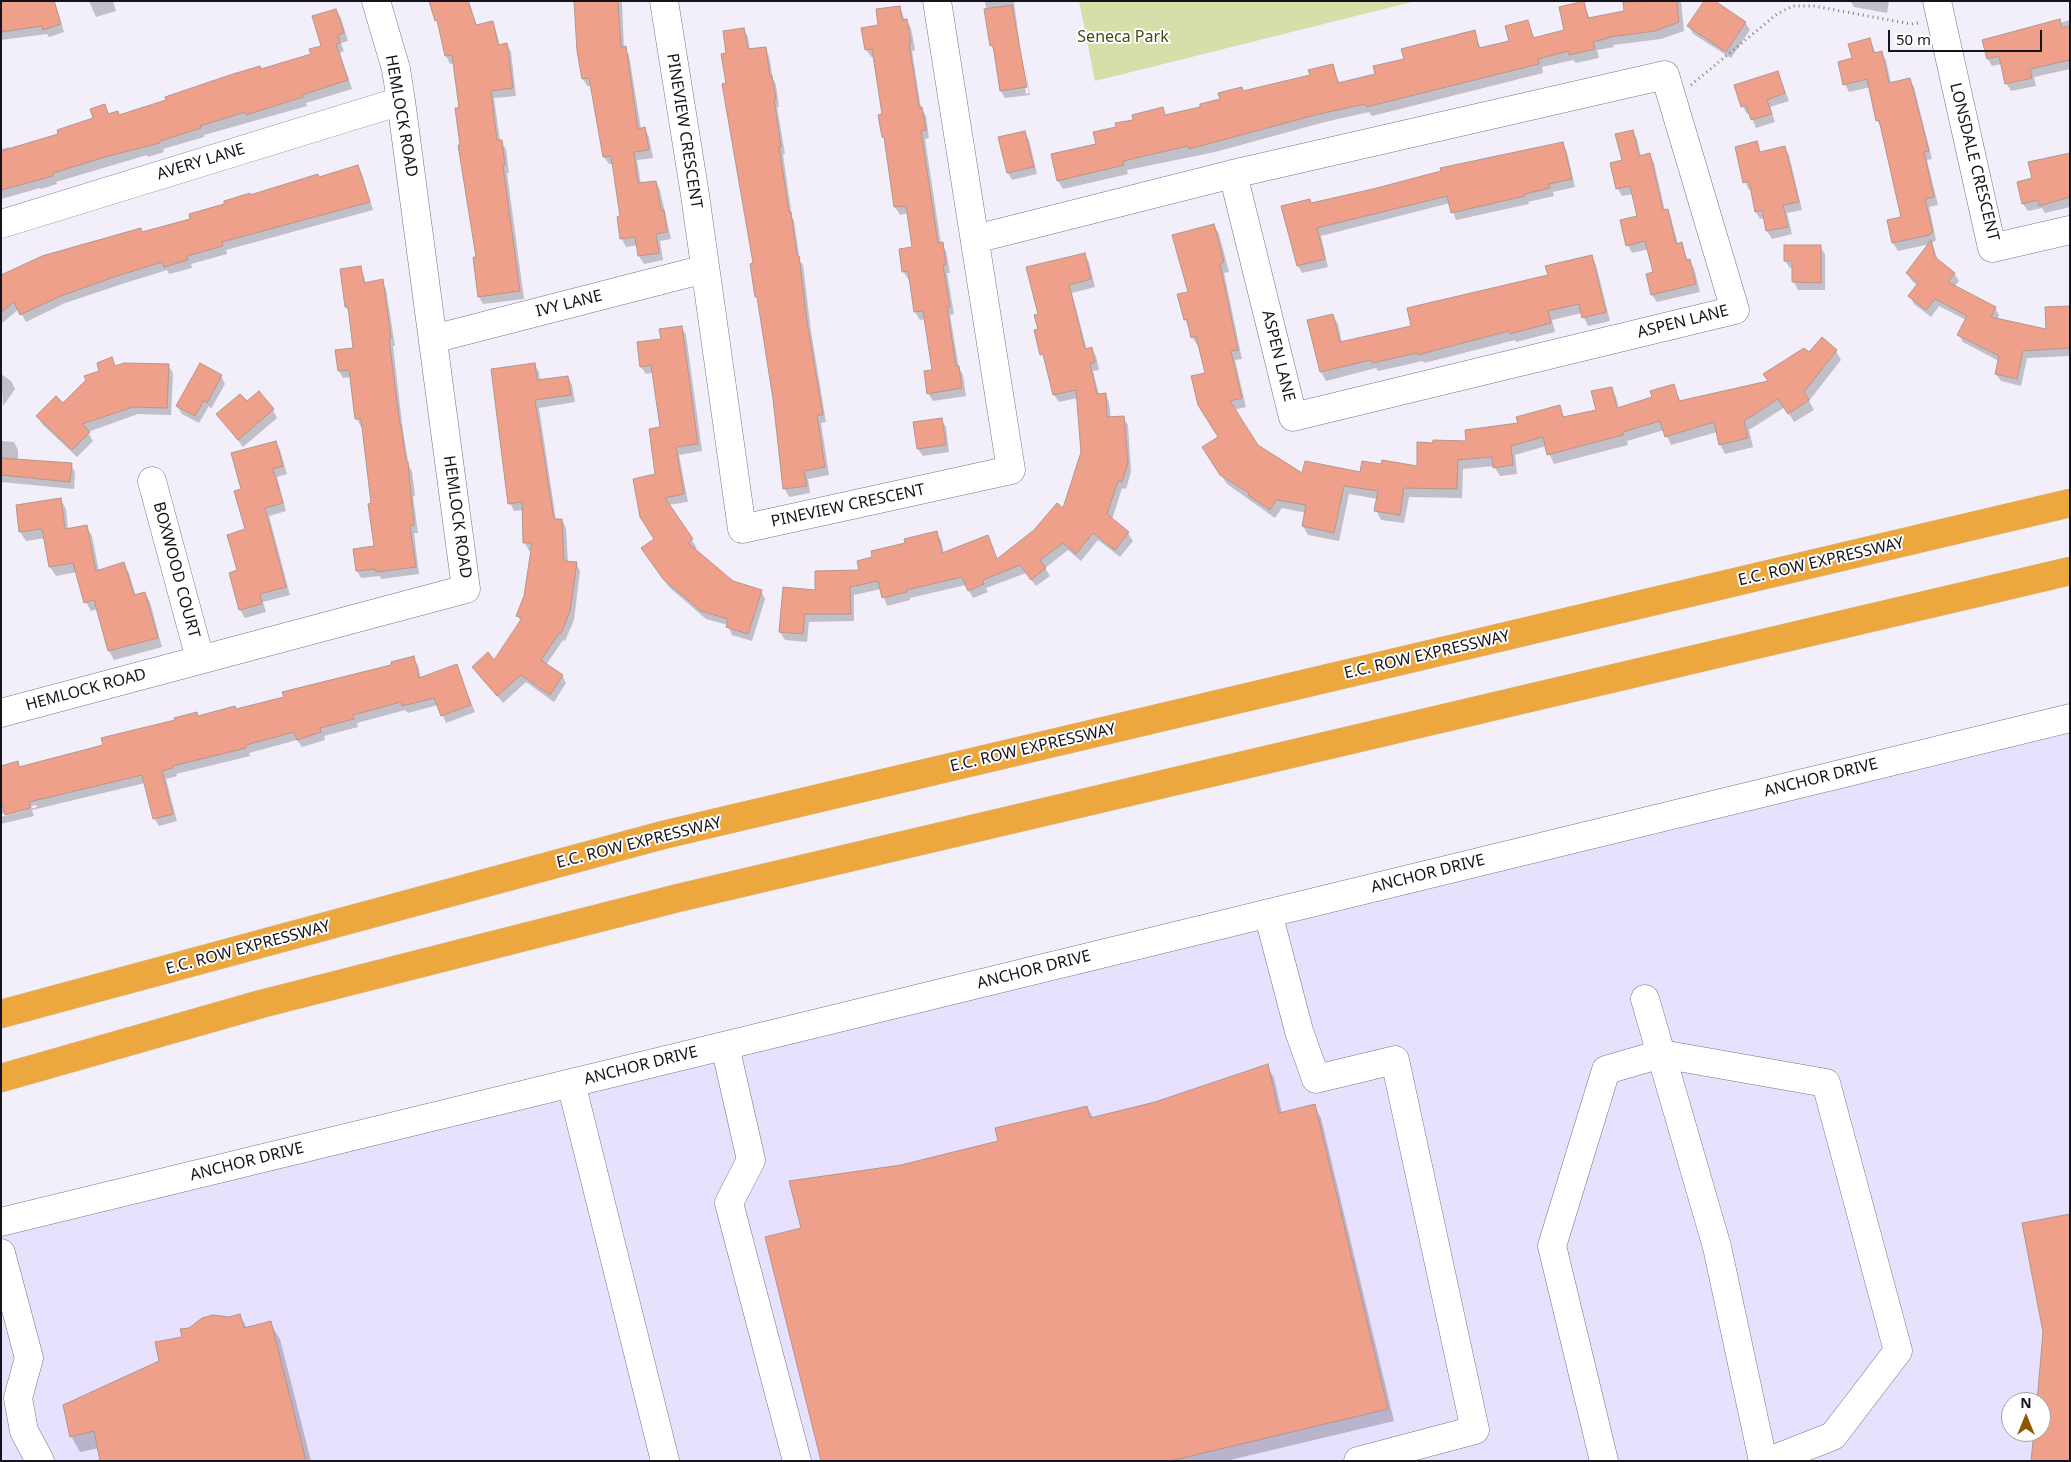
<!DOCTYPE html>
<html>
<head>
<meta charset="utf-8">
<style>
  body { margin:0 }
  #map { position:relative; width:2071px; height:1462px; overflow:hidden; background:#f2effb; font-family:"Noto Sans",sans-serif }
  canvas { display:block }
  .frame { position:absolute; inset:0; border:2px solid #16131d; pointer-events:none }
  .north { position:absolute; left:2001px; top:1392px; width:50px; height:50px; box-sizing:border-box; background:#fff; border:1px solid #a2a1a5; border-radius:50%; rotate:0deg; font-size:14px; font-weight:700; line-height:20px; text-align:center; color:#16131d }
  .north::after { content:''; display:block; margin:auto; width:18px; height:22px; background:#8c5804; clip-path:polygon(50% 0,100% 100%,50% 72%,0 100%) }
  .scale { position:absolute; left:1888px; top:30px; width:154px; height:22px; box-sizing:border-box; border:2px solid #16131d; border-top:0; padding-left:6px; font-size:15px; line-height:18px; white-space:nowrap; color:#16131d; -webkit-text-stroke:4px #fff; paint-order:stroke }
</style>
</head>
<body>
<div id="map">
<canvas width="2071" height="1462"></canvas>
<div class="frame"></div>
<div class="north">N</div>
<div class="scale">50 m</div>
</div>
<script>
const ctx = document.querySelector('canvas').getContext('2d');
ctx.lineJoin = 'round';
function fillPath(path, color) { ctx.fillStyle = color; ctx.fill(path, 'evenodd'); }
const shape = rows => new Path2D(rows.map(r => 'M' + r).join(''));
function strokePath(path, color, width, dash) { ctx.strokeStyle = color; ctx.lineWidth = width; ctx.lineCap = dash ? 'butt' : 'round'; ctx.setLineDash(dash || []); ctx.stroke(path); }
function label(font, color, halo, rows, align = 'center') {
  ctx.font = font + ' "Noto Sans",sans-serif'; ctx.lineWidth = 4; ctx.setLineDash([]); ctx.textBaseline = 'middle'; ctx.strokeStyle = halo; ctx.fillStyle = color; for (const [text, x, y, turn = 0] of rows) {
    ctx.save(); ctx.translate(x, y); ctx.rotate((+turn || 0) * Math.PI / 180); ctx.textAlign = isNaN(turn) ? turn : align; if (halo) ctx.strokeText(text, 0, 0); ctx.fillText(text, 0, 0); ctx.restore();
  }
}
const built = shape([
  [2070,726,2070,1461,1,1461,1,1237],
  [2011,1402,2041,1402,2041,1432,2011,1432]
]);
const green = shape([
  [1079,1,1416,1,1095,81]
]);
const shadow = shape([
  [1,1,56,1,55,2,64,32,49,37,47,34,1,40],
  [89,1,113,1,116,11,96,17],
  [430,1,469,1,477,26,492,23,496,30,500,46,507,44,511,52,516,96,494,98,500,141,506,149,509,173,507,173,524,299,483,304,479,297,477,258,461,146,461,109,454,63,450,64,446,56,439,27],
  [575,1,622,2,624,48,629,55,641,129,645,129,649,137,653,158,637,160,641,184,656,182,660,190,671,239,660,241,663,260,644,264,639,256,638,245,626,247,622,239,622,217,614,164,609,164,604,157,592,86,587,86,583,79],
  [985,1,1014,1,1026,94,1029,93,1024,57,1030,95,1005,98,1001,91,995,53,991,45],
  [1636,1,1681,1,1684,31,1661,39,1613,45,1614,47,1597,50,1599,58,1576,63,1573,60,1542,67,1543,73,1372,116,1369,112,1325,122,1215,152,1127,170,1128,174,1063,189,1058,181,1052,155,1097,144,1117,128,1162,108,1166,116,1202,108,1243,92,1311,76,1332,66,1340,84,1376,75,1405,59,1474,32,1481,49,1511,42,1528,22,1535,39,1565,31,1583,3,1590,19,1625,12],
  [1851,1,1889,1,1887,13,1854,7],
  [900,7,905,21,907,21,911,28,915,50,912,51,921,108,926,116,929,138,925,139,941,244,946,251,950,273,947,273,954,314,950,315,959,368,963,375,966,396,933,401,928,393,934,371,926,319,920,320,915,312,910,279,908,279,903,271,914,248,908,213,900,215,895,207,886,143,883,137,884,115,875,57,871,57,866,49,879,26],
  [336,10,341,18,348,41,341,43,344,51,340,53,352,89,306,103,307,106,204,135,204,137,163,149,164,152,148,157,147,155,56,182,57,184,41,189,40,188,1,199,1,149,9,147,10,150,60,135,94,119,105,106,110,115,119,116,312,55,323,47],
  [2070,20,2070,69,2034,77,2036,86,2011,91,2006,83,2002,64,1992,66,1988,59,2060,23],
  [1745,22,1750,30,1731,58,1693,34,1689,26],
  [743,29,748,37,750,50,765,48,769,56,773,79,776,85,779,107,777,107,785,154,783,154,792,217,794,221,800,261,803,265,811,331,826,422,821,423,829,475,808,479,810,493,789,497,785,489,779,447,781,447,759,301,757,297,754,264,727,84,727,54],
  [1870,40,1876,54,1881,53,1886,60,1891,83,1909,79,1914,87,1932,159,1927,160,1938,205,1929,207,1936,240,1932,243,1938,260,1954,273,1959,281,1954,287,1995,308,1999,315,1997,320,2047,330,2070,307,2070,356,2027,358,2021,386,2001,381,1996,374,1999,361,1963,342,1959,335,1966,320,1939,306,1931,317,1914,304,1910,296,1918,286,1912,281,1907,273,1930,244,1898,251,1893,243,1888,221,1902,218,1882,129,1877,120,1870,87,1849,92,1845,84,1853,59],
  [1778,72,1789,101,1770,107,1775,122,1756,128,1750,113,1747,114,1743,107,1736,86],
  [1633,131,1637,139,1641,157,1649,155,1654,163,1665,211,1667,210,1671,218,1678,244,1681,244,1688,260,1694,268,1700,292,1657,302,1652,295,1655,273,1649,249,1632,253,1628,245,1639,217,1633,194,1622,196,1618,189,1612,164,1623,161],
  [1024,132,1029,140,1037,174,1012,180,1008,173],
  [1756,143,1761,153,1784,147,1789,155,1802,210,1787,213,1792,234,1772,239,1767,231,1765,218,1760,219,1756,212,1751,189,1749,190,1745,182],
  [1563,144,1567,152,1575,187,1553,192,1554,196,1528,202,1529,204,1456,220,1450,203,1321,236,1328,267,1302,273,1298,266,1311,204],
  [2070,153,2070,207,2045,213,2042,208,2028,211,2023,204,2034,179],
  [358,167,362,174,373,210,226,250,227,254,191,264,192,268,169,274,167,270,122,284,65,303,26,322,19,309,1,324,1,276,192,220,250,197],
  [1214,225,1219,234,1229,272,1224,273,1242,359,1235,360,1246,407,1234,410,1257,446,1303,475,1361,474,1382,465,1418,467,1434,444,1468,442,1519,424,1559,407,1565,418,1597,410,1611,388,1616,397,1619,409,1653,398,1673,385,1681,402,1769,382,1809,354,1836,351,1841,360,1809,401,1814,410,1794,422,1785,407,1749,430,1753,447,1725,454,1720,444,1717,432,1671,445,1664,430,1627,441,1628,445,1554,464,1546,446,1515,455,1517,474,1500,476,1494,466,1463,469,1462,498,1409,497,1404,523,1381,520,1376,510,1378,499,1349,494,1339,541,1308,535,1303,526,1306,513,1282,508,1275,518,1227,484,1209,456,1219,437,1200,346,1198,346,1192,337,1185,319,1189,293],
  [1820,247,1825,254,1825,290,1798,290,1794,282,1794,268,1790,268,1785,261],
  [1084,254,1089,262,1095,287,1072,293,1087,350,1091,349,1096,356,1099,370,1093,371,1099,395,1105,394,1109,402,1111,418,1123,418,1128,425,1131,472,1126,489,1122,488,1112,520,1128,533,1133,541,1120,557,1098,540,1081,561,1068,550,1045,568,1050,576,1036,586,1026,573,986,588,988,592,973,598,966,585,910,598,910,600,887,606,881,589,854,595,854,621,809,622,807,642,785,640,780,632,816,591,860,571,874,558,936,533,941,540,944,553,987,536,998,560,1064,510,1082,452,1078,398,1059,402,1054,395,1036,331,1039,330,1039,315],
  [1591,256,1596,265,1610,321,1588,326,1582,313,1552,320,1555,332,1516,342,1515,340,1424,363,1423,361,1378,371,1376,368,1326,381,1321,372,1309,321,1333,316,1338,324,1342,343,1413,327,1549,276],
  [360,268,364,276,366,284,382,281,386,289,395,346,393,346,403,431,409,466,412,471,415,496,413,496,418,533,414,533,419,574,381,579,380,576,361,578,357,571,375,548,373,504,363,427,361,427,357,419,351,377,343,378,339,371,354,349,350,314,346,307],
  [681,327,686,335,702,451,679,455,688,502,668,505,697,548,694,550,733,582,761,591,765,599,752,641,732,635,728,625,706,619,669,587,647,556,656,540,656,476,662,428,653,373,646,374,641,367,662,340],
  [111,359,116,367,168,365,173,373,171,415,138,414,88,432,93,441,77,457,42,424,38,416,63,405,101,372],
  [534,364,539,372,540,381,568,377,572,385,575,402,539,408,556,520,562,520,566,528,568,562,576,563,580,571,574,620,565,641,563,640,546,665,562,675,566,683,554,702,526,682,503,703,473,667,495,662,521,622,518,616,525,597,532,551,529,551,525,543,524,510,514,511,510,503],
  [1,374,11,381,15,389,3,406],
  [221,376,225,384,211,409,209,406,199,423,182,414,177,406],
  [273,410,277,418,243,447,218,414],
  [941,419,946,427,949,452,923,456,918,449],
  [1,441,14,442,18,450,18,460,71,464,75,472,74,489,1,482],
  [276,442,280,450,287,474,277,477,286,511,269,516,290,595,263,602,266,612,245,618,240,610,230,574,239,571,247,530,243,490],
  [61,500,66,509,68,530,86,527,92,536,99,571,123,564,129,573,136,596,145,593,150,602,162,647,114,660,109,651,98,609,91,611,86,602,77,572,56,576,50,567,45,538,26,541,20,532],
  [413,658,418,665,421,679,456,666,475,712,446,723,438,705,408,713,405,710,357,723,358,727,324,736,325,740,302,747,297,740,249,753,250,756,176,774,177,776,166,779,177,821,159,826,154,818,145,783,32,810,34,816,1,824,1,817,37,807,36,805,1,814,1,767,17,763,20,768,105,746,199,717,237,711,393,666],
  [1267,1066,1274,1078,1282,1113,1314,1106,1321,1118,1394,1421,1226,1461,823,1461,803,1229,901,1166,1000,1142,1087,1107,1094,1119,1156,1104],
  [240,1315,247,1328,270,1323,280,1339,311,1461,102,1461,99,1448,80,1452,71,1436,161,1362,184,1338,189,1329]
]);
const building = shape([
  [1,1,54,1,61,24,43,30,42,26,1,32,1,1],
  [429,1,468,1,476,25,493,21,498,45,507,43,513,88,491,91,497,140,502,140,505,165,503,166,520,291,478,297,473,257,476,257,458,145,460,145,455,108,459,108,452,55,445,56,437,20,435,21,429,1],
  [574,1,618,1,621,47,626,46,638,129,645,127,649,150,634,152,638,183,656,181,661,210,664,210,667,232,656,234,659,253,638,256,635,237,620,239,617,217,620,216,611,156,603,157,589,78,582,79,577,51,574,1],
  [1584,1,1588,18,1624,11,1623,2,1677,1,1679,22,1655,31,1609,37,1609,38,1593,42,1595,49,1569,55,1569,51,1538,59,1539,64,1366,107,1365,104,1319,114,1189,149,1188,146,1123,161,1124,165,1057,181,1051,154,1096,144,1093,132,1116,127,1115,123,1133,120,1132,115,1163,107,1165,115,1200,107,1200,104,1220,99,1218,93,1242,87,1243,91,1310,75,1308,70,1333,64,1338,83,1375,74,1373,66,1404,59,1401,49,1475,30,1479,48,1509,41,1505,26,1528,20,1533,38,1564,30,1559,7,1584,1],
  [1704,1,1715,1,1746,22,1726,52,1687,26,1704,1],
  [1012,5,1027,87,1000,91,993,45,990,46,984,9,1012,5],
  [900,6,902,20,907,19,911,43,909,43,919,107,922,107,926,130,921,131,938,243,943,242,946,265,943,265,950,307,947,307,956,366,959,366,962,388,927,394,924,371,932,370,923,311,914,312,908,271,902,272,899,249,912,247,906,206,894,207,884,137,882,137,878,115,882,114,872,49,865,50,861,28,878,25,876,9,900,6],
  [336,9,344,33,338,35,340,43,336,44,348,80,302,95,303,97,246,115,245,112,200,126,201,128,160,141,160,143,105,157,53,173,53,176,1,190,1,151,58,134,57,130,93,118,90,109,105,104,108,114,118,111,119,115,166,100,165,97,233,74,260,66,261,69,311,54,309,49,321,46,312,16,336,9],
  [2060,19,2062,28,2070,26,2070,60,2030,69,2032,78,2005,84,1999,56,1987,59,1982,40,2060,19],
  [744,28,748,49,766,47,770,76,772,76,776,99,774,99,781,147,779,147,789,212,791,212,797,256,799,256,807,322,823,415,817,415,825,467,804,471,807,486,783,489,773,399,757,297,755,297,750,264,753,263,722,84,726,83,721,54,726,53,723,31,744,28],
  [1870,38,1874,53,1882,51,1889,83,1910,78,1929,151,1924,152,1934,197,1925,199,1933,232,1930,233,1930,235,1892,243,1887,220,1901,217,1879,120,1876,121,1867,79,1843,85,1838,62,1852,58,1848,44,1870,38],
  [1778,71,1785,93,1767,100,1772,114,1751,120,1746,105,1741,107,1734,85,1778,71],
  [1633,130,1639,156,1650,153,1663,210,1668,209,1676,244,1682,242,1686,260,1690,259,1696,284,1651,295,1646,274,1653,272,1645,241,1626,246,1620,220,1637,216,1630,186,1616,189,1610,163,1622,160,1615,134,1633,130],
  [1025,131,1034,167,1007,173,998,137,1025,131],
  [1757,141,1760,152,1785,146,1799,202,1783,205,1788,227,1766,231,1762,210,1755,212,1749,181,1743,183,1735,147,1757,141],
  [1563,142,1572,179,1549,184,1550,188,1525,194,1525,196,1451,213,1447,196,1317,228,1325,259,1297,266,1281,206,1310,199,1311,203,1373,189,1441,171,1440,168,1563,142],
  [2070,153,2070,197,2039,206,2038,200,2022,204,2017,182,2032,178,2028,162,2070,153],
  [358,165,370,202,222,242,223,246,187,256,188,260,164,267,162,262,117,276,61,296,20,315,14,302,1,312,1,275,42,256,141,228,142,232,190,219,189,214,224,204,224,201,250,193,250,195,318,174,319,177,358,165],
  [1214,224,1224,262,1220,264,1238,350,1231,351,1242,398,1230,401,1258,445,1302,473,1305,461,1360,472,1362,461,1381,464,1382,460,1417,466,1417,442,1433,443,1433,440,1466,441,1465,430,1518,423,1516,417,1560,405,1563,417,1596,410,1591,391,1612,387,1617,408,1652,397,1650,391,1674,384,1679,401,1768,381,1763,374,1804,348,1809,352,1822,337,1837,350,1804,392,1809,400,1788,414,1778,399,1744,421,1748,438,1719,445,1714,422,1665,437,1660,421,1623,432,1623,435,1547,455,1543,437,1511,446,1513,465,1493,468,1492,457,1458,460,1457,489,1404,488,1400,515,1374,511,1378,491,1344,486,1334,533,1302,526,1306,505,1276,500,1270,510,1248,495,1249,493,1220,475,1202,447,1218,437,1198,405,1191,376,1205,373,1196,336,1191,338,1187,319,1184,320,1177,294,1188,292,1172,235,1214,224],
  [1931,240,1935,257,1955,273,1948,282,1996,307,1991,317,2046,329,2045,307,2070,306,2070,348,2023,351,2017,379,1995,374,1999,356,1957,335,1967,316,1935,299,1926,310,1908,296,1918,283,1906,273,1931,240],
  [1784,245,1821,245,1821,283,1792,282,1792,261,1784,261,1784,245],
  [1085,253,1091,279,1069,285,1085,349,1092,347,1095,362,1090,364,1097,394,1106,393,1107,417,1124,416,1128,463,1122,482,1118,481,1107,514,1129,532,1115,550,1093,533,1076,554,1063,543,1040,560,1046,568,1031,580,1020,565,983,580,984,584,968,591,962,577,906,590,907,592,882,598,878,581,850,587,851,614,805,614,803,634,779,632,783,587,815,590,815,571,859,570,857,561,872,557,871,551,905,543,904,539,937,531,942,553,988,535,997,559,1034,530,1057,503,1063,508,1081,452,1076,390,1053,395,1043,354,1040,355,1034,330,1038,329,1034,315,1038,314,1026,267,1085,253],
  [1592,255,1606,312,1582,318,1579,304,1548,311,1551,323,1510,334,1509,331,1474,340,1418,355,1417,353,1372,363,1371,360,1320,372,1307,320,1333,314,1340,342,1411,326,1407,308,1548,275,1545,266,1592,255],
  [361,266,364,283,383,279,391,338,389,339,400,425,401,425,406,462,408,462,414,525,410,526,416,567,376,572,375,569,356,571,353,549,374,546,368,504,371,503,361,419,355,419,349,370,338,371,335,350,353,348,348,307,345,307,340,269,361,266],
  [682,326,698,444,676,447,684,494,665,498,693,539,688,543,733,581,762,590,748,634,726,627,728,619,701,611,663,579,641,548,654,539,640,517,633,479,655,474,649,429,660,427,651,365,640,367,637,342,661,339,659,329,682,326],
  [112,357,115,366,124,363,169,364,167,408,133,407,82,424,90,432,72,450,36,416,56,396,63,403,86,380,84,376,99,371,97,363,112,357],
  [200,363,222,375,207,403,204,400,195,416,176,406,200,363],
  [535,363,537,380,568,376,571,395,535,400,554,519,562,519,564,561,577,562,570,611,561,634,559,633,541,660,563,675,550,695,521,675,497,696,472,667,488,652,494,660,522,618,516,616,524,596,532,543,523,543,522,502,508,504,491,369,535,363],
  [259,391,274,409,238,440,216,414,240,394,247,401,259,391],
  [942,418,946,445,917,449,913,422,942,418],
  [276,441,283,466,273,469,283,503,265,508,286,587,260,594,262,604,239,610,229,573,237,570,227,535,245,529,234,491,241,489,231,453,276,441],
  [1,458,72,463,70,482,1,475,1,458],
  [61,498,65,529,87,525,96,571,124,562,134,595,145,592,158,638,108,651,94,600,84,603,73,563,49,567,42,529,19,532,16,505,61,498],
  [414,656,419,678,457,664,471,705,441,716,434,698,402,706,401,702,353,715,354,719,320,728,321,732,297,740,294,732,246,745,246,748,173,766,173,768,162,771,173,814,153,819,142,775,29,802,31,808,5,815,1,800,1,766,18,761,19,767,103,745,101,738,175,720,174,718,197,712,198,716,235,706,236,709,284,697,282,692,391,665,391,662,414,656],
  [1268,1064,1279,1113,1315,1104,1388,1409,1170,1461,821,1461,765,1237,801,1228,789,1181,901,1165,998,1141,995,1128,1087,1106,1090,1118,1155,1102,1268,1064],
  [2070,1214,2070,1461,2031,1461,2034,1432,2041,1432,2041,1402,2037,1402,2043,1332,2022,1223,2070,1214],
  [240,1314,244,1328,271,1321,306,1461,100,1461,94,1431,70,1437,63,1405,159,1361,155,1342,182,1337,180,1329,189,1328,202,1318,213,1315,229,1317,240,1314]
]);
const path = shape([
  [1691,85,1777,14,1793,6,1814,6,1911,24,1918,23]
]);
const minor = shape([
  [664,1,695,195,742,529,1011,470,937,1],
  [1937,1,1992,248,2070,230],
  [1,224,401,101],
  [975,239,1233,174,1293,417,1735,310,1665,75,1233,174],
  [433,339,705,269],
  [152,481,200,659],
  [1,713,466,589,401,101,396,69,376,1],
  [1268,913,1299,1031,1316,1079,1395,1060,1475,1430,1358,1461],
  [1645,999,1661,1054,1826,1083,1898,1351,1833,1436,1769,1461],
  [725,1046,751,1160,729,1203,797,1461],
  [571,1083,665,1461],
  [1,1222,2070,718],
  [1,1253,29,1358,18,1398,24,1431,40,1461],
  [1604,1461,1552,1246,1606,1070,1661,1054,1717,1247,1763,1461]
]);
const highway = shape([
  [1,1014,663,835,2070,503],
  [1,1078,261,1004,678,898,2070,571]
]);
const parkNames = [
  ["Seneca Park",1123,37]
];
const streetNames = [
  ["HEMLOCK ROAD",401,116,80],
  ["PINEVIEW CRESCENT",684,131,81],
  ["AVERY LANE",201,162,-17],
  ["LONSDALE CRESCENT",1974,162,76],
  ["IVY LANE",569,304,-14],
  ["ASPEN LANE",1683,322,-14],
  ["ASPEN LANE",1278,356,76],
  ["PINEVIEW CRESCENT",848,506,-12],
  ["HEMLOCK ROAD",457,517,82],
  ["E.C. ROW EXPRESSWAY",1821,562,-13],
  ["BOXWOOD COURT",176,570,75],
  ["E.C. ROW EXPRESSWAY",1427,655,-13],
  ["HEMLOCK ROAD",86,690,-15],
  ["E.C. ROW EXPRESSWAY",1033,748,-13],
  ["ANCHOR DRIVE",1821,778,-14],
  ["E.C. ROW EXPRESSWAY",639,843,-14],
  ["ANCHOR DRIVE",1428,874,-14],
  ["E.C. ROW EXPRESSWAY",248,948,-15],
  ["ANCHOR DRIVE",1034,970,-14],
  ["ANCHOR DRIVE",641,1066,-14],
  ["ANCHOR DRIVE",247,1162,-14]
];
fillPath(built, '#e8e1fe');
fillPath(green, '#d4dfa9');
fillPath(shadow, '#0003');
fillPath(building, '#eea08b');
strokePath(building, '#b5958c', 1);
strokePath(minor, '#79728c', 29);
strokePath(highway, '#d0d0d2', 29);
strokePath(path, '#7e7b86', 3, [1, 4]);
strokePath(minor, '#fff', 28);
strokePath(highway, '#eca73f', 28);
label('16px', '#444c15', '#fff', parkNames);
label('16px', '#16131d', '#fff', streetNames);
</script>
</body>
</html>
